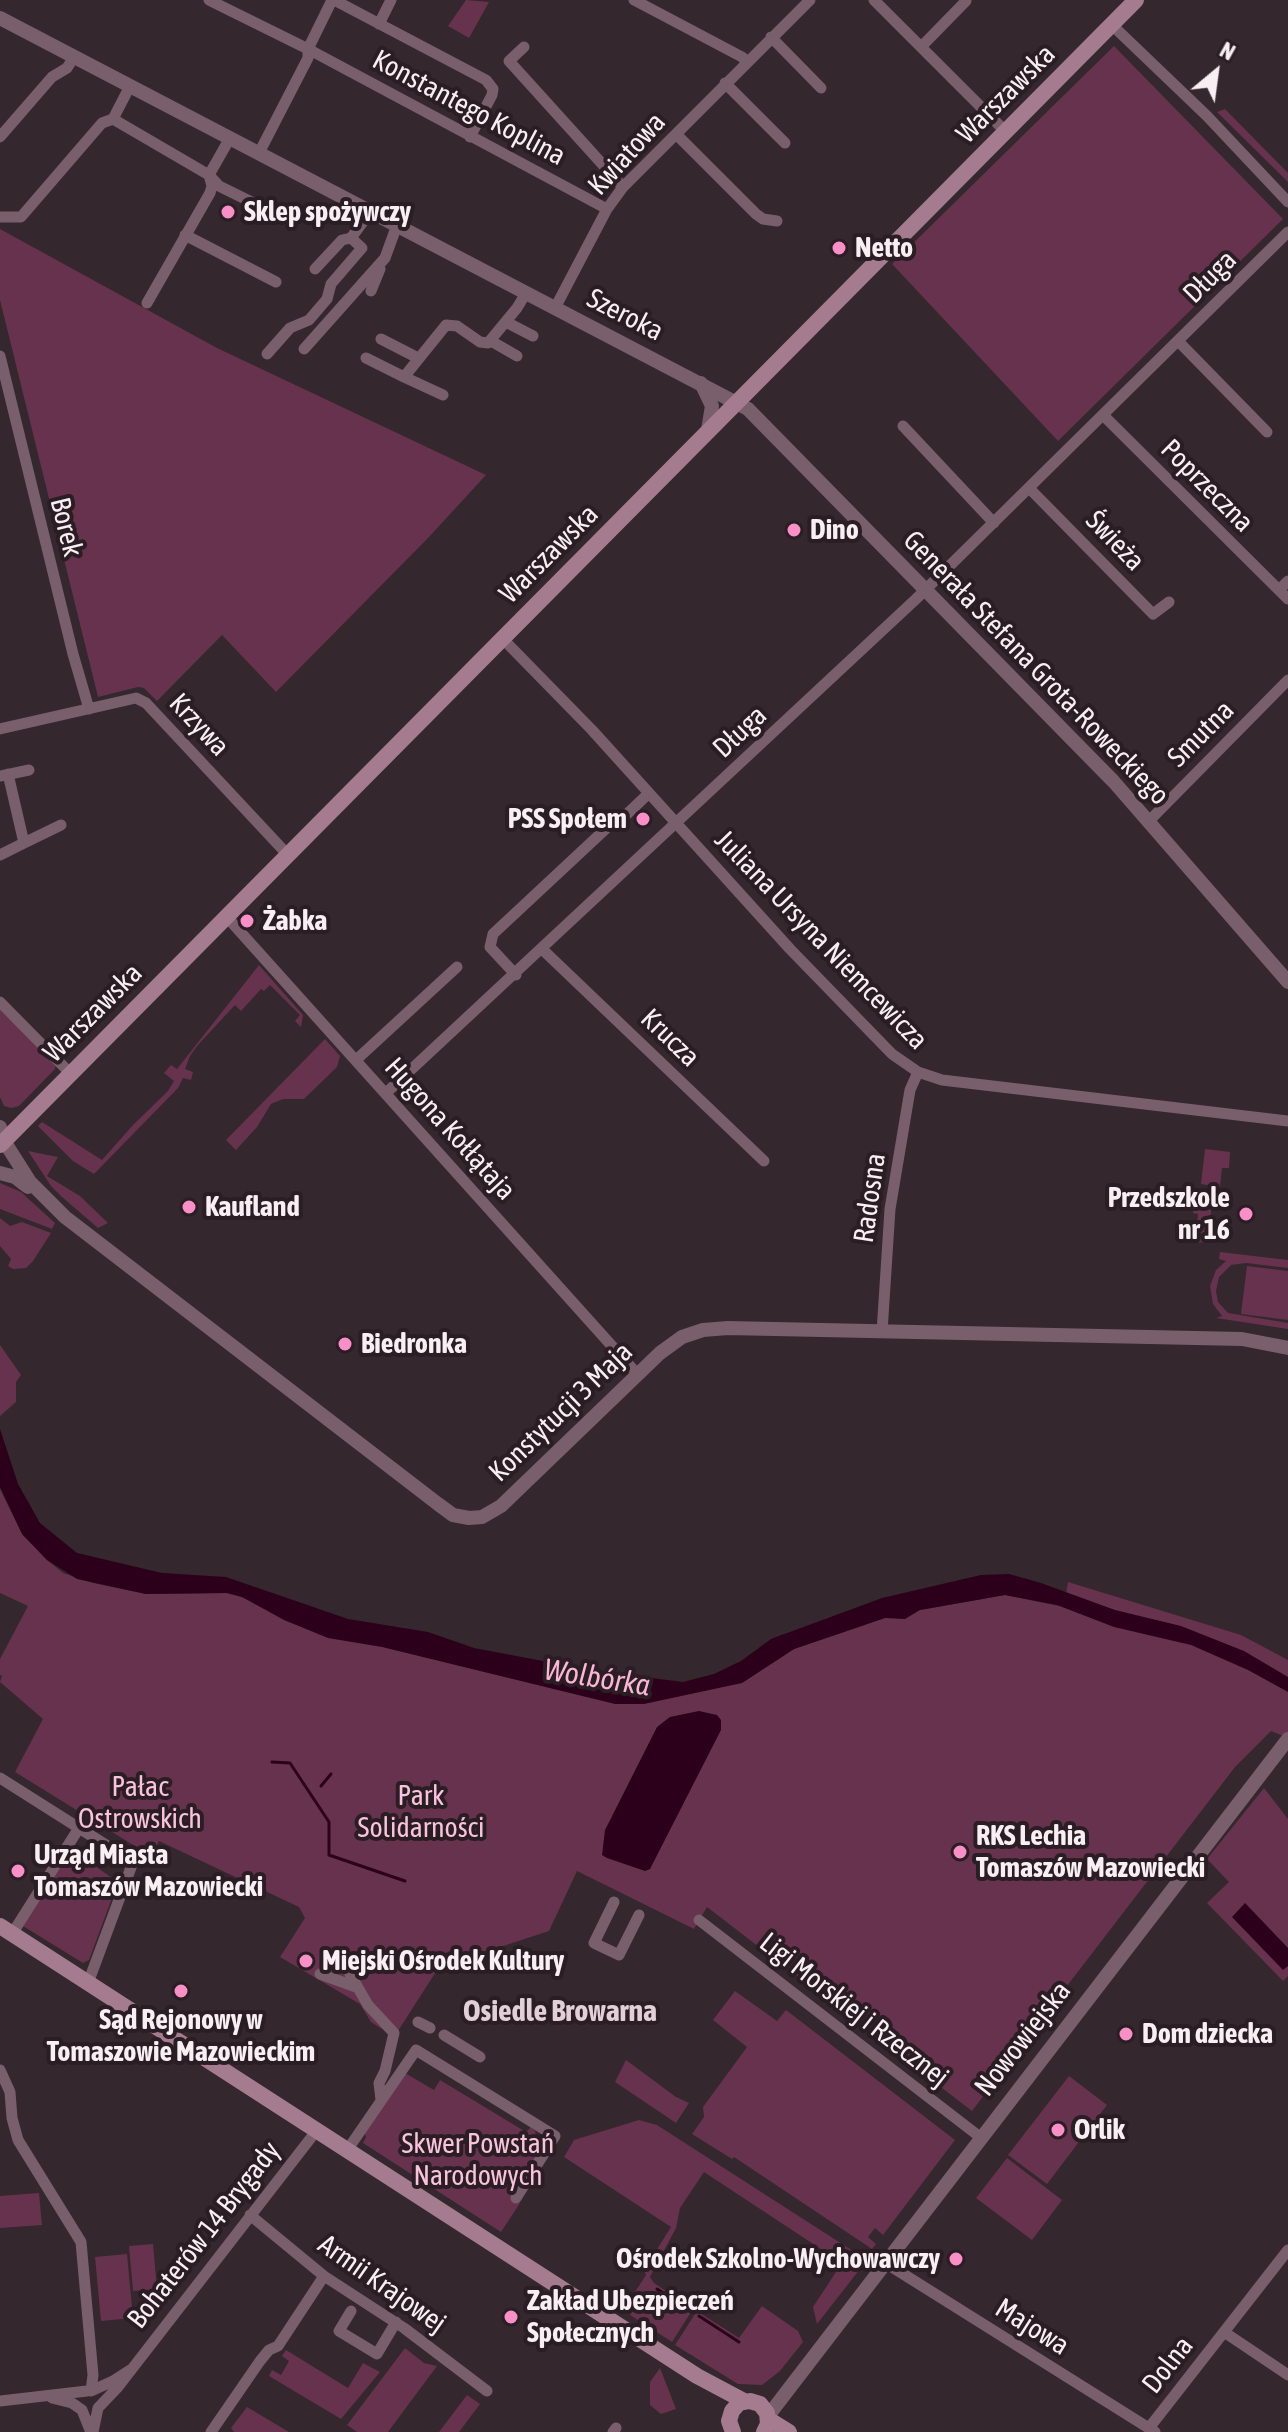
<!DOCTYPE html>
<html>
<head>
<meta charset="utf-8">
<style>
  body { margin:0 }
  #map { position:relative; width:1288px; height:2432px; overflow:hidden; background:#34272d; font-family:"Asap Condensed",sans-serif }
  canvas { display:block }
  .north { position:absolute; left:1176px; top:32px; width:80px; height:80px; -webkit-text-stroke:6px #2a1d24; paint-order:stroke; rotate:29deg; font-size:22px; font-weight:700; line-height:32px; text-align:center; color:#f9eff3 }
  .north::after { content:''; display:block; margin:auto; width:28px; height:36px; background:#f9eff3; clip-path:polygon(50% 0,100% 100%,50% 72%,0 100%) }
</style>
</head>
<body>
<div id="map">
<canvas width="1288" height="2432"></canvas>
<div class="north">N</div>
</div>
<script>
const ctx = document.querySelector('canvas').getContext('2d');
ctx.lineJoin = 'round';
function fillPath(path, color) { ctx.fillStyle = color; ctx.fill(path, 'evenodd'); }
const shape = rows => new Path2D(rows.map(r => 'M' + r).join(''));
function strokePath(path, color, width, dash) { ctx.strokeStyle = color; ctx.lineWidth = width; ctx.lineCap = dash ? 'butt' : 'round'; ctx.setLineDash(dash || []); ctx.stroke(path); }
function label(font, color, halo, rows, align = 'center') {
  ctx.font = font + ' "Asap Condensed",sans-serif'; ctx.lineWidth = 8; ctx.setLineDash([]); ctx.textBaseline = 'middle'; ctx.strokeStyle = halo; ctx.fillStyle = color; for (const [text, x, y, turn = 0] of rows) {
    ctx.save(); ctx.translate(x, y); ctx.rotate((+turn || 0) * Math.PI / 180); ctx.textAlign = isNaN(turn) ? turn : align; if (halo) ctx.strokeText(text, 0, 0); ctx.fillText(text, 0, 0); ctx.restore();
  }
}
const green = shape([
  [466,0,489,2,469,38,448,26],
  [1114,46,1283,219,1058,441,892,264],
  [1225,109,1288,173,1288,182,1217,112],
  [0,229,217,348,486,475,429,537,276,692,222,635,157,701,144,688,138,687,98,697,0,300],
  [259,965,303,1015,301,1027,295,1021,300,1015,270,985,264,991,261,989,241,1011,235,1005,197,1046,190,1056,185,1069,193,1072,191,1080,183,1078,178,1088,94,1174,73,1161,38,1126,42,1122,102,1160,133,1125,168,1091,174,1081,164,1073,171,1065,177,1069],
  [0,1008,56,1063,55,1069,19,1106,11,1108,4,1106,0,1097],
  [325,1039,340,1056,337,1067,304,1099,283,1099,271,1104,257,1127,236,1150,226,1140],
  [1205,1149,1230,1152,1229,1168,1222,1168,1220,1187,1201,1184],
  [28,1151,58,1157,47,1176,80,1196,108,1223,98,1228,62,1197,51,1186],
  [0,1183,21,1192,55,1223,52,1229,0,1209],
  [1196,1195,1212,1198,1209,1243,1195,1242,1198,1214,1193,1213],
  [0,1218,10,1226,22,1222,51,1233,33,1261,26,1268,13,1269,8,1266,11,1259,0,1246],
  [1220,1252,1288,1260,1288,1268,1246,1263,1231,1265,1219,1277,1216,1291,1218,1302,1228,1313,1288,1323,1288,1329,1216,1318,1222,1316,1213,1304,1210,1286,1216,1270,1226,1261,1219,1259],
  [1247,1266,1288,1271,1288,1320,1241,1314],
  [0,1345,21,1375,16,1382,16,1402,0,1416],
  [0,1489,22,1534,47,1560,63,1573,93,1583,146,1594,227,1593,589,1697,742,1683,794,1649,885,1618,920,1610,1005,1595,1064,1607,1068,1582,1241,1635,1288,1660,1288,1738,1271,1731,1235,1767,1024,2042,1014,2041,1007,2049,1000,2059,1004,2069,972,2111,707,1907,694,1929,577,1871,549,1931,439,1967,398,2031,388,2033,371,2022,360,2004,280,1957,305,1918,299,1907,159,1841,151,1856,15,1772,43,1719,0,1682,2,1676,0,1675,0,1659,28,1606,0,1593],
  [1264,1788,1288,1819,1288,1976,1283,1981,1207,1903,1229,1882,1207,1859],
  [72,1850,118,1882,89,1960,83,1963,23,1926],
  [735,1991,777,2021,786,2010,955,2140,883,2235,875,2228,868,2237,876,2244,872,2249,734,2157,732,2159,692,2134,704,2117,703,2107,747,2047,713,2020],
  [626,2060,676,2097,689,2103,676,2123,615,2082],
  [405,2073,434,2090,440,2080,526,2132,531,2127,535,2131,540,2151,512,2197,520,2203,501,2232,363,2143,366,2137,364,2132],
  [1069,2076,1107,2105,1047,2184,1008,2155],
  [639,2120,657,2125,867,2260,817,2324,813,2307,842,2263,704,2172,680,2208,676,2228,650,2277,654,2283,693,2309,672,2342,630,2315,640,2300,633,2295,646,2275,644,2270,671,2227,564,2157,574,2140],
  [1007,2158,1062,2200,1032,2240,976,2198],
  [39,2193,42,2225,0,2228,0,2196],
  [153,2244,157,2289,133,2291,129,2246],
  [127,2254,133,2318,101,2321,95,2257],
  [762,2306,798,2331,803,2342,780,2371,762,2385,738,2384,675,2345,697,2311,739,2338],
  [405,2348,424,2363,437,2366,388,2432,357,2432,347,2425],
  [286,2350,348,2388,363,2363,380,2372,341,2419,269,2376,272,2370,281,2375,289,2361,282,2356],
  [660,2368,676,2409,661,2414,650,2405,650,2382],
  [467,2395,480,2404,459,2432,439,2432],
  [247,2407,289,2432,234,2432,231,2428]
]);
const water = shape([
  [0,1429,18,1484,40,1523,77,1553,162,1573,226,1577,348,1619,428,1632,474,1648,596,1671,683,1682,714,1674,741,1661,771,1639,882,1598,981,1575,1009,1574,1041,1583,1115,1610,1181,1626,1244,1651,1288,1677,1288,1692,1248,1670,1191,1645,1114,1627,1057,1605,1005,1595,920,1610,905,1619,885,1618,794,1649,742,1683,644,1704,615,1704,382,1647,328,1638,284,1620,242,1597,227,1593,146,1594,77,1579,47,1560,22,1534,0,1487],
  [699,1711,717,1715,721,1720,721,1730,650,1869,645,1871,607,1858,602,1855,605,1830,657,1727,670,1717],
  [1245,1903,1288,1948,1288,1966,1283,1970,1232,1917]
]);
const stream = shape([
  [272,1762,290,1763,329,1822,329,1855,405,1881],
  [321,1786,331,1774],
  [657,2289,689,2309],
  [699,2316,739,2342]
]);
const minor = shape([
  [209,0,308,49,607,209],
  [334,0,486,80,493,89,492,95,470,137],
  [634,0,742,57,747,62],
  [874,0,1005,131],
  [379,24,391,0],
  [1112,25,1207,116,1288,202],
  [771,37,821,88],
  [524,47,509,61,623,187],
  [921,47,966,1],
  [725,83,785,143],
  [113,119,209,175,219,186,290,221],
  [676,134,756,214,763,219,777,221],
  [0,137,52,77,67,68,74,57],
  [259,153,308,58,308,49,332,0],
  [0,217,21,217,102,123,113,119,130,86],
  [185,235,276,282],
  [315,269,342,240,351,238,371,211],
  [371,291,380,269],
  [147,303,210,193,212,186,209,175,230,138],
  [555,308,607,209,623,187,810,0],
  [506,322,533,336],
  [381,339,418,358],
  [491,341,517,356],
  [1178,341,1267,432],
  [304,349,385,258,397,225],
  [267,354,290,328,309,320,327,299,331,284,362,248,351,238],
  [0,356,73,654,89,709],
  [366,358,404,377,446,325,457,326,480,342,488,343,517,308,526,293],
  [404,377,443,395],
  [1103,415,1288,599],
  [903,426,994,523],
  [1029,488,1153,614,1169,602],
  [1279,590,1288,581],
  [502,638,592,730,790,949,892,1054,918,1072,942,1080,1288,1121],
  [0,729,136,698,146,703,287,854],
  [0,776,29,770],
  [1149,821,1288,680],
  [24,843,61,825],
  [0,855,24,843,8,774],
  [226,916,638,1375],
  [543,950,764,1161],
  [516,975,490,947,493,934,612,823,626,815,648,794],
  [0,1002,70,1073],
  [356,1060,457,967],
  [386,1093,916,599,1288,232],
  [882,1332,890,1209,910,1090,918,1072],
  [0,1778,79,1828],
  [614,1902,594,1943,619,1955,639,1915],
  [699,1920,980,2137],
  [12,1934,79,1828,133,1862,88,1983],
  [349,1964,350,1974,368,2005,394,2033,385,2071,379,2083,381,2100],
  [320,1974,356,1987],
  [418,2022,430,2028],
  [444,2035,480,2057],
  [0,2070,10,2092,12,2118,18,2140,81,2242,93,2375,91,2391,113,2381,130,2370],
  [348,2149,416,2050,555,2136,516,2198],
  [250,2215,324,2276,404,2328,487,2391],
  [884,2262,1155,2432],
  [351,2311,339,2331,377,2354,396,2322],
  [1224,2332,1288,2375],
  [52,2398,72,2403,82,2410,90,2430],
  [0,2401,87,2391],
  [1149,2428,1288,2250],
  [93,2432,98,2408,118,2387,317,2130],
  [211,2432,260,2361,269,2350,278,2346,324,2276],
  [613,2432,616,2428]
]);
const tertiary = shape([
  [0,18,748,409,1114,782,1288,982],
  [701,383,712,406,708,430],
  [0,1127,4,1141,30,1182,65,1217,438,1504,453,1515,469,1518,482,1517,501,1506,660,1353,682,1337,703,1330,728,1328,1242,1339,1288,1348],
  [0,1173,15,1177,28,1187],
  [768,2416,1288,1739]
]);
const secondary = shape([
  [0,1145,1136,0],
  [0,1926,697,2376,744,2401],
  [768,2419,789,2432],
  [733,2432,729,2421,732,2411,739,2403,750,2401,760,2404,767,2413,768,2424,764,2432]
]);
const markers = [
  [228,212,8,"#fa8fc7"],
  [839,248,8,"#fa8fc7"],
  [794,530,8,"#fa8fc7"],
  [643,819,8,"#fa8fc7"],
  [247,921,8,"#fa8fc7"],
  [189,1207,8,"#fa8fc7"],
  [1246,1214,8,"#fa8fc7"],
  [345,1344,8,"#fa8fc7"],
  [960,1852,8,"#fa8fc7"],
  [18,1871,8,"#fa8fc7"],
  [306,1961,8,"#fa8fc7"],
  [181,1991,8,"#fa8fc7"],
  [1126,2034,8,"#fa8fc7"],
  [1058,2130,8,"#fa8fc7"],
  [956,2259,8,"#fa8fc7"],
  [511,2317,8,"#fa8fc7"]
];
const streetNames = [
  ["Warszawska",1006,94,-45],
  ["Konstantego Koplina",469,108,28],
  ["Kwiatowa",627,154,-48],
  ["Długa",1210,277,-45],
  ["Szeroka",625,315,27],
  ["Poprzeczna",1207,486,45],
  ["Borek",66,527,76],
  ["Świeża",1115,541,46],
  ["Warszawska",549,554,-45],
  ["Generała Stefana Grota-Roweckiego",1036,668,46],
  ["Krzywa",199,725,47],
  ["Długa",740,732,-43],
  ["Smutna",1201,734,-45],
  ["Juliana Ursyna Niemcewicza",821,940,46],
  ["Warszawska",93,1013,-45],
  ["Krucza",670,1038,44],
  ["Hugona Kołłątaja",450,1129,48],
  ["Radosna",870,1198,-82],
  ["Konstytucji 3 Maja",561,1412,-44],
  ["Ligi Morskiej i Rzecznej",854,2010,38],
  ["Nowowiejska",1023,2039,-52],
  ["Bohaterów 14 Brygady",204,2235,-52],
  ["Armii Krajowej",382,2284,35],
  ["Majowa",1032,2327,32],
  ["Dolna",1168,2365,-52]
];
const poiNames = [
  ["Sklep spożywczy",244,212],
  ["Netto",855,248],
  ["Dino",810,530],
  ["PSS Społem",627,819,"right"],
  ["Żabka",263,921],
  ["Przedszkole",1230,1198,"right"],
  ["nr 16",1230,1230,"right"],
  ["Kaufland",205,1207],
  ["Biedronka",361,1344],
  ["RKS Lechia",976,1836],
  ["Tomaszów Mazowiecki",976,1868],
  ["Urząd Miasta",34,1855],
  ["Tomaszów Mazowiecki",34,1887],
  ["Miejski Ośrodek Kultury",322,1961],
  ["Sąd Rejonowy w",181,2020,"center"],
  ["Tomaszowie Mazowieckim",181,2052,"center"],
  ["Dom dziecka",1142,2034],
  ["Orlik",1074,2130],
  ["Ośrodek Szkolno-Wychowawczy",940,2259,"right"],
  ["Zakład Ubezpieczeń",527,2301],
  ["Społecznych",527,2333]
];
const parkNames = [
  ["Pałac",140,1787],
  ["Ostrowskich",140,1819],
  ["Park",421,1796],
  ["Solidarności",421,1828],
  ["Skwer Powstań",478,2144],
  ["Narodowych",478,2176]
];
const waterNames = [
  ["Wolbórka",597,1678,9]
];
const neighbourhoodNames = [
  ["Osiedle Browarna",560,2012]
];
fillPath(green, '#67324e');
fillPath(water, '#2c001a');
strokePath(stream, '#2c001a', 3);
strokePath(minor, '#795e6b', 11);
strokePath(tertiary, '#795e6b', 14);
strokePath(secondary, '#a47b8f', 16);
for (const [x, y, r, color] of markers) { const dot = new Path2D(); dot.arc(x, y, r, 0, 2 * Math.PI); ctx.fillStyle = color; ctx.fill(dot); strokePath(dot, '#2a1d24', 3); }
label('28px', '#f9eff3', '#2a1d24', streetNames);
label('bold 28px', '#f9eff3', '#2a1d24', poiNames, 'left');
label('28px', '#f9c3dd', '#2a1d24', parkNames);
label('italic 30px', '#fbb5d7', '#2a1d24', waterNames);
label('bold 30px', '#e2d0d8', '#2a1d24', neighbourhoodNames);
</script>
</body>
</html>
